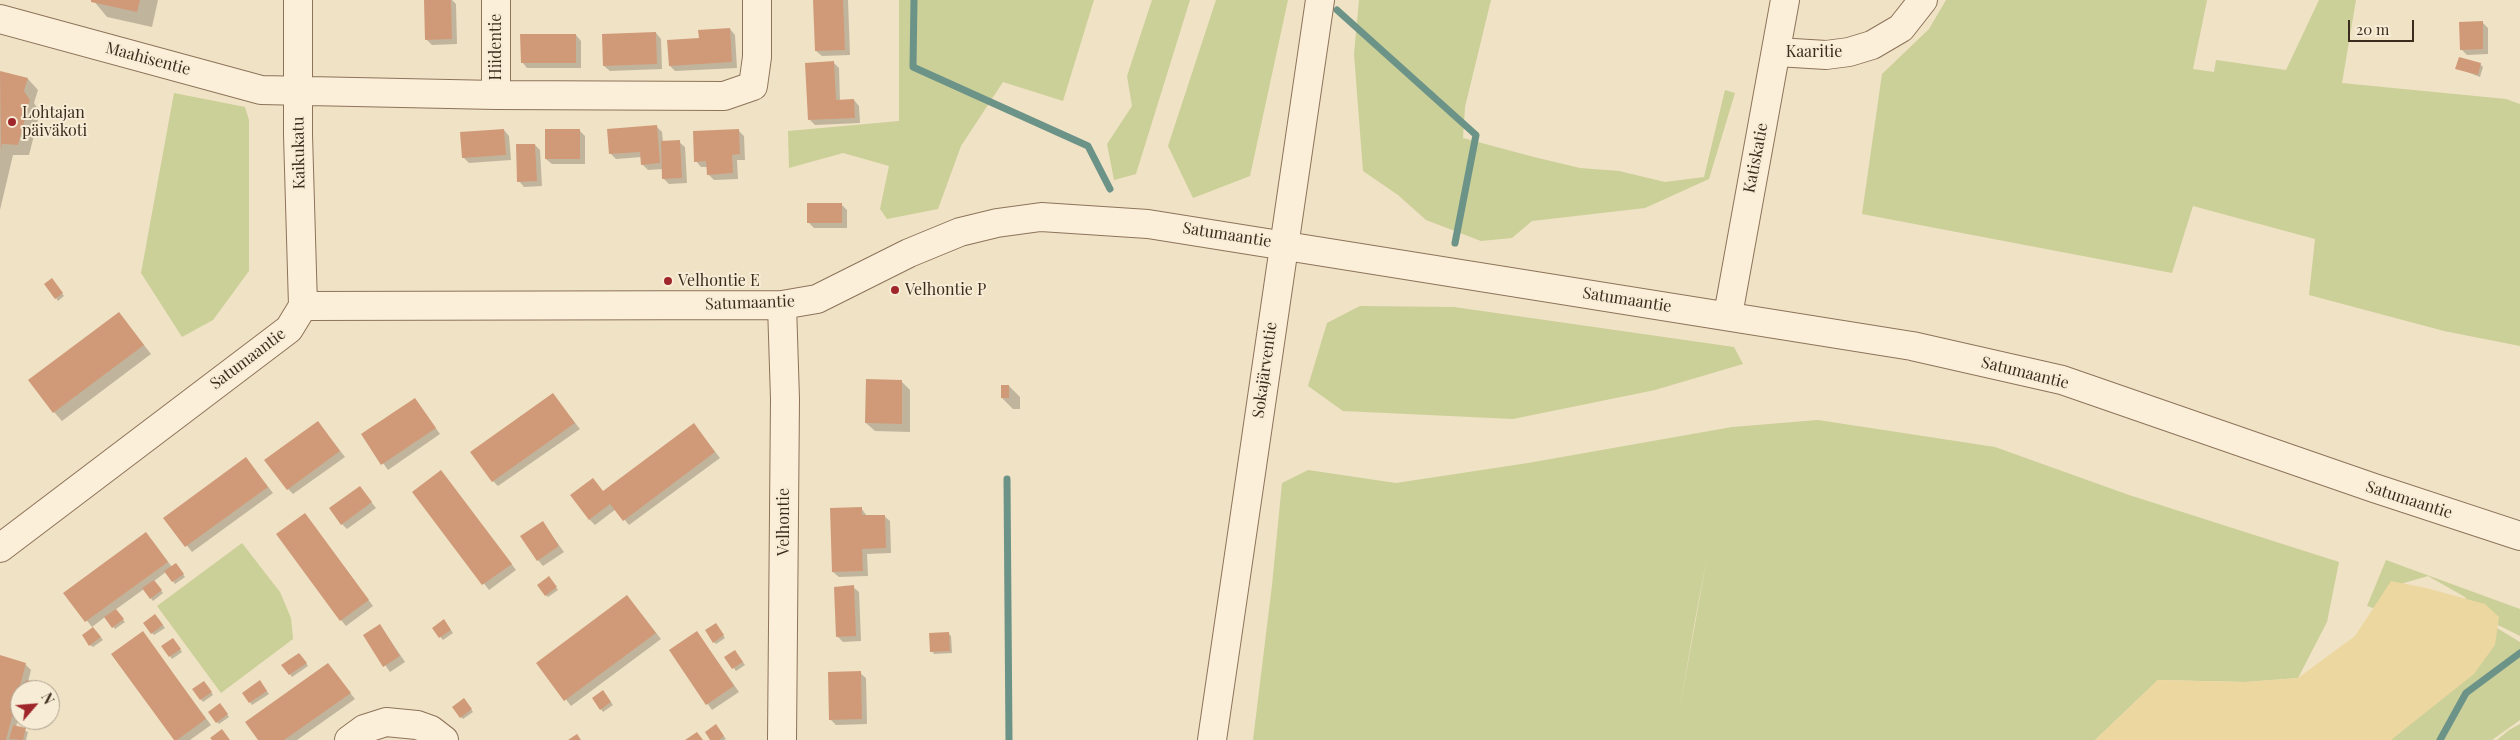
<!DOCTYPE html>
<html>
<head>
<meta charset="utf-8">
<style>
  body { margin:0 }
  #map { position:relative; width:2520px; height:740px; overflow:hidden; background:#f0e2c5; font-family:"Playfair Display",serif }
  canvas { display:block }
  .north { position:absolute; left:10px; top:680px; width:50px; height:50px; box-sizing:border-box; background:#f7ecd5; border:1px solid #ac9f8c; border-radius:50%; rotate:63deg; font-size:14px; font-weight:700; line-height:20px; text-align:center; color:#3c2c1e }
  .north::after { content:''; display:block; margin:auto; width:18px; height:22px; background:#9f262b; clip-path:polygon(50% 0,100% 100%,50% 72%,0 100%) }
  .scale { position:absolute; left:2348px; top:20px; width:66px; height:22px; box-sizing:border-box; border:2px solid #3c2c1e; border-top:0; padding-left:6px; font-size:15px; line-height:18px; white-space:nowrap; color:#3c2c1e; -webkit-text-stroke:4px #f7ecd5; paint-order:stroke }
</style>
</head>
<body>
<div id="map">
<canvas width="2520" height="740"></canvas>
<div class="north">N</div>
<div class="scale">20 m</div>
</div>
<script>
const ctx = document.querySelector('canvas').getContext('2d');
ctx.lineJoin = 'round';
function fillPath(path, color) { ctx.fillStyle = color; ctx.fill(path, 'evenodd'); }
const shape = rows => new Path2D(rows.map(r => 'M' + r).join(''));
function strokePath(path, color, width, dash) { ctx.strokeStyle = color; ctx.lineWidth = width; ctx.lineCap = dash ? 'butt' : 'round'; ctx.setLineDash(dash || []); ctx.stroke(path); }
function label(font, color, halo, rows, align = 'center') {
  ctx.font = font + ' "Playfair Display",serif'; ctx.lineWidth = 4; ctx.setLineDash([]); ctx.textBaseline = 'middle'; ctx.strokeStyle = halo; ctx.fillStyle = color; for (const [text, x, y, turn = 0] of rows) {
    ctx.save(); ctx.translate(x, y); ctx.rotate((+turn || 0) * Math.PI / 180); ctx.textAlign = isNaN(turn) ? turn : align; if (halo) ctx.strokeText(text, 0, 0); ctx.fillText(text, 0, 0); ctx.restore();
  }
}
const green = shape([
  [899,0,1094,0,1063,101,1003,82,961,146,938,209,887,219,880,209,889,166,843,153,789,168,788,131,899,121],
  [1152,0,1190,0,1136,174,1114,180,1107,144,1132,106,1127,76],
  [1216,0,1288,0,1250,176,1193,198,1168,146],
  [1359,0,1491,0,1465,107,1463,138,1534,157,1580,168,1619,171,1665,182,1704,177,1725,90,1735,93,1709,179,1645,208,1532,221,1512,238,1481,241,1426,220,1398,195,1363,171,1354,54],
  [1946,0,2207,0,2193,69,2214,72,2216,60,2286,70,2319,0,2356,0,2342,83,2506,99,2520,104,2520,346,2444,331,2309,295,2315,239,2193,206,2172,273,1862,214,1882,74,1929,29],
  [174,93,245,107,249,120,249,271,213,320,182,337,141,273],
  [1360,306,1454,307,1734,347,1743,364,1655,390,1513,419,1343,411,1308,386,1327,323],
  [1818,420,1995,447,2129,495,2339,562,2327,622,2298,678,2245,682,2158,680,2095,740,1253,740,1272,585,1282,483,1308,470,1396,483,1528,463,1732,427],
  [1708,552,1678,718,1695,620],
  [242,543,280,592,291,618,293,639,221,693,157,606],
  [2386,560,2520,609,2520,636,2498,625,2479,624,2465,597,2428,576,2404,583,2385,612,2367,606],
  [2497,628,2520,642,2520,720,2492,740,2391,740],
  [2520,724,2520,740,2497,740,2509,730]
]);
const sand = shape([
  [2391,581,2426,588,2485,604,2499,617,2495,645,2474,674,2391,740,2095,740,2158,680,2245,682,2298,678,2355,636]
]);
const shadow = shape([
  [93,0,158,0,152,27,107,17],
  [425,0,452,0,456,4,457,44,432,45,426,39],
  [814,0,848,0,850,55,822,56,816,51],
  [2482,22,2488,28,2488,54,2467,55,2461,49],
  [730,29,735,35,737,68,675,71,670,66],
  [656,33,661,39,662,69,610,71,604,66],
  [576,35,581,41,581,68,527,68,522,62],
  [833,62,839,68,840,101,854,100,859,106,860,123,815,125,810,120],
  [2480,64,2483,67,2480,77,2457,68],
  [0,72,28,79,38,90,34,103,40,112,29,155,13,155,0,210],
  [656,126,662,132,663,142,679,142,685,147,687,183,669,184,663,178,663,169,648,170,642,164,642,157,616,159,611,154,609,130],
  [504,130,509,136,511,160,469,163,463,157],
  [579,130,585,136,585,164,552,164,546,159],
  [738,130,744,136,745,160,737,160,738,179,714,180,708,174,708,167,701,167,696,161],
  [535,145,540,150,542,186,524,187,519,181],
  [841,204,847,210,847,228,814,228,809,223],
  [54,282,64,296,58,301,56,298],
  [119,313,151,354,62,421,54,412],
  [902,382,910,390,910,432,875,431,866,423],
  [1009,386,1020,397,1020,409,1013,409,1002,398],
  [553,395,580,429,498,486,493,481],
  [415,399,440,434,388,470,363,435],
  [323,429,345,457,293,494,288,489],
  [699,431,720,458,629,525,616,509,595,525,589,519,603,492],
  [251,465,273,493,192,552,165,518],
  [446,477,516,570,489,590,414,492],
  [360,488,376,508,347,529,342,524],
  [861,508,867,516,884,516,890,521,891,553,867,554,868,576,839,577,833,572],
  [305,514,373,606,346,626,341,620],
  [543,523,564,552,543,566,538,560],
  [151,539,172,567,178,567,185,577,175,584,166,572,154,581,163,593,153,601,144,589,115,610,125,622,115,629,105,617,92,627,65,593],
  [551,580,558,590,548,597,546,595],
  [853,587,859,592,861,641,843,642,838,637],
  [627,596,661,639,571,706,538,663],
  [158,618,165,628,154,635,152,633],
  [446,623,453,633,443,640,433,628],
  [380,625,405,662,390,672,364,635],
  [718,627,725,638,716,644,714,642],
  [96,631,103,640,93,647,90,645],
  [697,632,739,692,712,710,670,650],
  [143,633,211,725,190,740,176,740],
  [948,633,951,636,952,653,934,654,932,651],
  [175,642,182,652,172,659,170,656],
  [737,654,745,665,736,671,726,658],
  [0,657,25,664,31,670,28,682,41,687,40,690,20,690,20,711,16,727,28,732,26,740,0,740],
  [302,657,308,666,292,677,290,674],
  [328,665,355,699,297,740,260,740],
  [860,673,866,678,867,724,836,725,830,719],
  [262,684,269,694,252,705,244,693],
  [207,685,213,695,203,702,194,690],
  [605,694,613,705,603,712,594,698],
  [466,702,473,712,463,719,461,717],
  [223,707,229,717,219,724,217,722],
  [718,728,726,739,724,740,712,740]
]);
const stream = shape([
  [914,0,913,67,1088,146,1110,189],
  [1337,10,1476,135,1455,243],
  [1007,479,1009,740],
  [2440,740,2466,693,2520,653]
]);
const building = shape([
  [91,0,140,0,137,12,91,2],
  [424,0,451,0,452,39,425,40],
  [813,0,843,0,845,50,815,51],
  [2483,21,2483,49,2460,50,2459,22],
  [730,28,732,62,669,66,667,40,699,38,698,30],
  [656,32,657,64,603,66,602,34],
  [520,34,576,34,576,63,521,63],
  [2459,57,2481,63,2478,75,2455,69],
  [834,61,836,100,854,99,855,118,808,120,805,63],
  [0,71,28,78,24,91,30,100,18,145,2,144,1,151],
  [657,125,660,163,641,165,640,152,609,154,607,129],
  [504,129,506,155,462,158,460,132],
  [545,129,580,129,580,159,545,159],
  [739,129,740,154,732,155,733,173,707,175,706,161,694,162,693,131],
  [680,140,682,178,662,179,661,141],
  [516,144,535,144,537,181,517,182],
  [807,203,842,203,842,223,807,223],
  [52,278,63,293,55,299,44,284],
  [119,312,144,345,53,413,28,380],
  [866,379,902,380,902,424,865,423],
  [1001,385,1009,385,1009,398,1001,398],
  [553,393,575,423,492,482,470,452],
  [415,398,436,428,381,465,361,434],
  [318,421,340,451,287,490,264,460],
  [694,423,715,452,623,521,610,504,589,520,570,495,593,478,603,491],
  [246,457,268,487,185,547,163,518],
  [441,470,512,564,482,585,412,492],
  [360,486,372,502,341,525,329,508],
  [862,507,862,515,885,515,886,548,862,549,863,571,832,572,830,508],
  [305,513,369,600,340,621,276,534],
  [543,521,559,546,537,561,520,536],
  [146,532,168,562,85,622,63,593],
  [176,563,184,574,172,582,164,571],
  [549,576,557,587,545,596,537,585],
  [154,580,162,590,150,599,142,588],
  [854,585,856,636,836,637,834,587],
  [627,595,656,633,564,701,536,663],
  [116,609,124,619,112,628,104,617],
  [155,614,163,625,151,634,143,623],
  [444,619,451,630,439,638,432,628],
  [716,623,724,635,713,643,705,630],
  [380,624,400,656,383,667,363,635],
  [93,627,101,637,89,646,82,635],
  [143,631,206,719,177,740,174,740,111,654],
  [697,631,734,686,706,705,669,650],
  [949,632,950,651,930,652,929,633],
  [173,638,181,649,169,657,161,646],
  [735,650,743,662,732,669,724,657],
  [299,653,307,663,289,675,281,665],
  [0,655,26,663,6,740,0,740],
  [328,663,351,693,284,740,258,740,245,722],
  [861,671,862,719,829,720,828,672],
  [26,680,39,683,37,690,23,690],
  [260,680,267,691,249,703,242,693],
  [204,681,212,692,200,700,192,689],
  [603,690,611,702,600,710,592,698],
  [464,698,472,709,460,718,452,707],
  [220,703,228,714,216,723,208,712],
  [716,724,724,736,719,740,710,740,705,732],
  [13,725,26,728,23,740,9,739],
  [222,729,230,740,212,740,210,738],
  [697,732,703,740,685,740],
  [577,734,581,740,568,740]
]);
const minor = shape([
  [298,0,298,135,303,306],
  [496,0,496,95],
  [0,19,261,90,496,95,724,96,753,86,757,57,757,0],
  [1777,52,1826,55,1849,52,1872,45,1901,28,1923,0],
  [782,305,785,399,782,740],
  [303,306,782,305,817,299,909,253,960,232,997,223,1041,217,1148,224,1912,346,2062,380,2374,488,2520,536],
  [1728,315,1785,0],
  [0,548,289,329,303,306],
  [349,740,364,729,386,722,417,725,431,730,444,740],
  [1212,740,1320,0]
]);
const markers = [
  [12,122,5,"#9f262b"],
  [668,281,5,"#9f262b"],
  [895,290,5,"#9f262b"]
];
const streetNames = [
  ["Hiidentie",496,47,-90],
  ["Kaaritie",1814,52],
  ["Maahisentie",148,59,15],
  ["Kaikukatu",299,153,-91],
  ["Katiskatie",1756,158,-79],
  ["Satumaantie",1227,235,9],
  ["Satumaantie",1627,300,9],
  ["Satumaantie",750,303,-2],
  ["Satumaantie",248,359,-37],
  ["Sokajärventie",1265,370,-82],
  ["Satumaantie",2025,373,14],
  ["Satumaantie",2409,500,18],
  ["Velhontie",784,522,-90]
];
const poiNames = [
  ["Lohtajan",22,113],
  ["päiväkoti",22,131],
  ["Velhontie E",678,281],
  ["Velhontie P",905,290]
];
fillPath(green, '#cbcf98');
fillPath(sand, '#edd7a1');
fillPath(shadow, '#0003');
strokePath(stream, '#6c9388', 7);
fillPath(building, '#d09a79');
strokePath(minor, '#8d735a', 30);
strokePath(minor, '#fbefd9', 28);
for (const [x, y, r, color] of markers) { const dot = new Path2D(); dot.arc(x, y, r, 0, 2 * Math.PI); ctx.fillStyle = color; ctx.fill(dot); strokePath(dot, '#f7ecd5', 2); }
label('16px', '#3c2c1e', '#f7ecd5', streetNames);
label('16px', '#3c2c1e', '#f7ecd5', poiNames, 'left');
</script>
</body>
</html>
